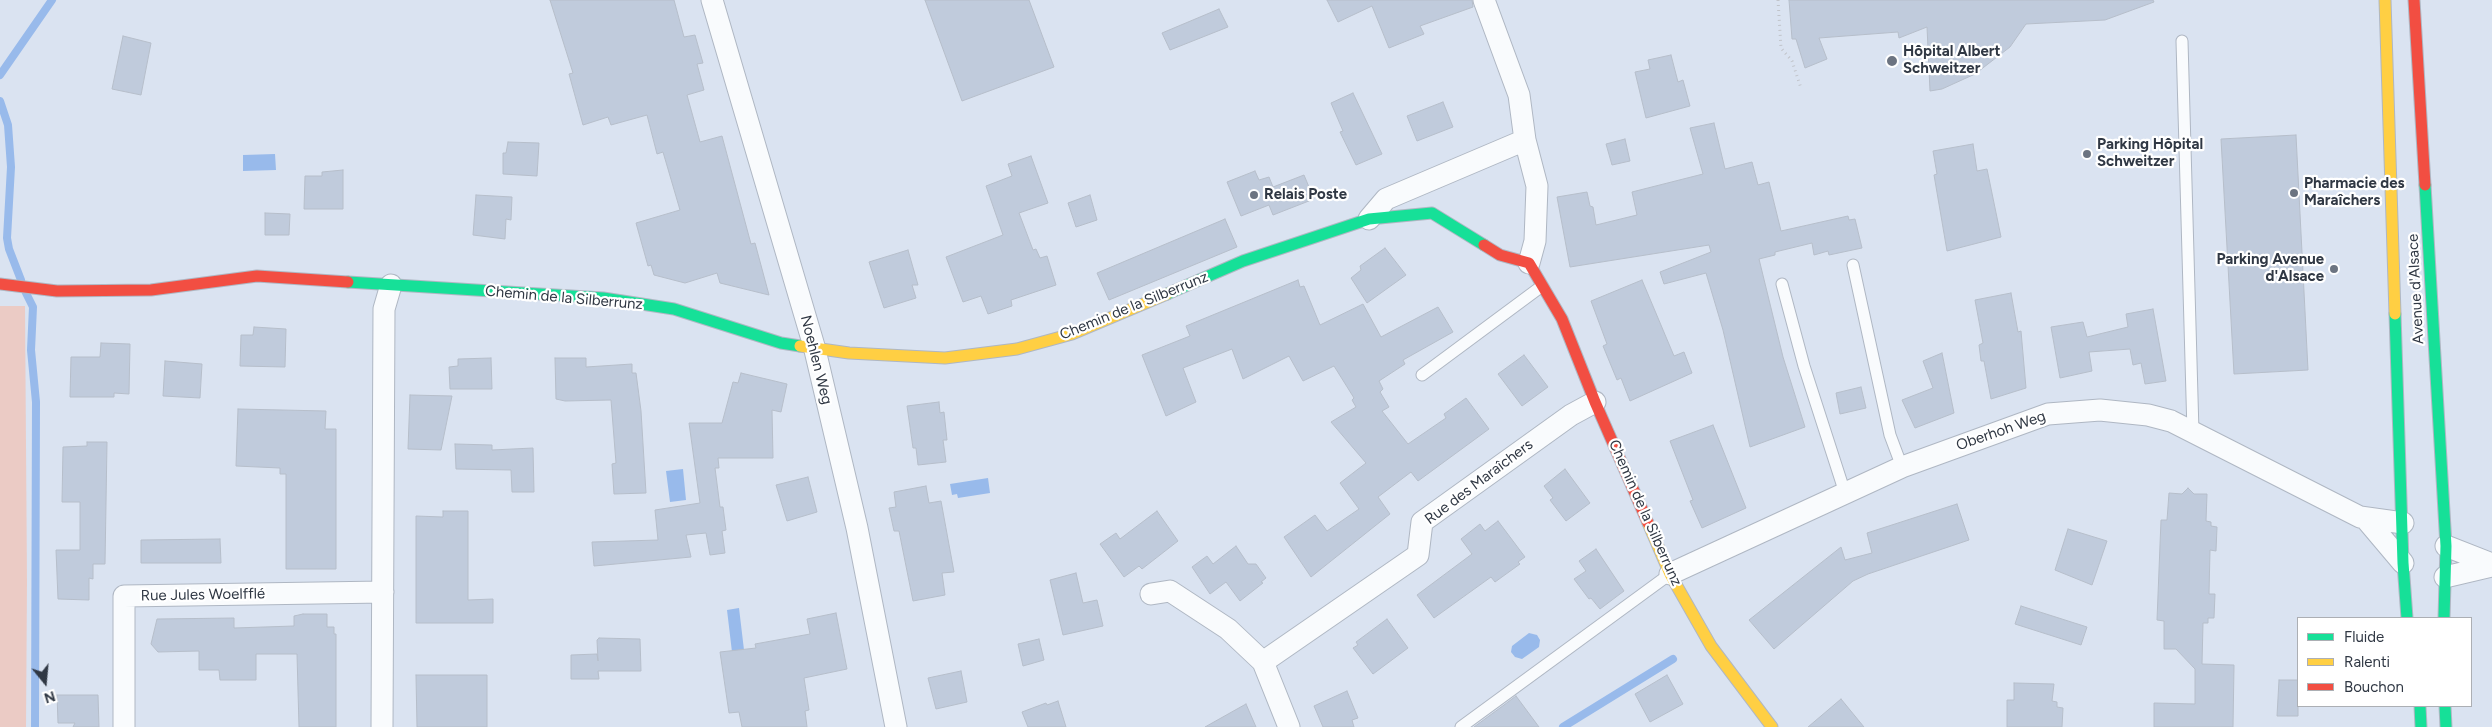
<!DOCTYPE html>
<html>
<head>
<meta charset="utf-8">
<style>
  body { margin:0 }
  #map { position:relative; width:2492px; height:727px; overflow:hidden; background:#dae3f1; font-family:Figtree,sans-serif }
  canvas { display:block }
  .legend { position:absolute; left:2297px; top:617px; width:175px; height:90px; box-sizing:border-box; background:#fff; border:1px solid #acafb4; margin:0; padding:6px 9px; list-style:none; font-size:15px; color:#303844 }
  .legend li { display:flex; align-items:center; gap:10px; height:25px }
  .legend b { width:25px; border:1px solid #acafb4 }
  .north { position:absolute; left:20px; top:657px; width:50px; height:50px; -webkit-text-stroke:4px #fff; paint-order:stroke; rotate:163deg; font-size:14px; font-weight:700; line-height:20px; text-align:center; color:#303844 }
  .north::after { content:''; display:block; margin:auto; width:18px; height:22px; background:#303844; clip-path:polygon(50% 0,100% 100%,50% 72%,0 100%) }
</style>
</head>
<body>
<div id="map">
<canvas width="2492" height="727"></canvas>
<ul class="legend">
<li><b style="height:6px;background:#16e098"></b>Fluide</li>
<li><b style="height:6px;background:#ffcf43"></b>Ralenti</li>
<li><b style="height:6px;background:#f24e42"></b>Bouchon</li>
</ul>
<div class="north">N</div>
</div>
<script>
const ctx = document.querySelector('canvas').getContext('2d');
ctx.lineJoin = 'round';
function fillPath(path, color) { ctx.fillStyle = color; ctx.fill(path, 'evenodd'); }
const shape = rows => new Path2D(rows.map(r => 'M' + r).join(''));
function strokePath(path, color, width, dash) { ctx.strokeStyle = color; ctx.lineWidth = width; ctx.lineCap = dash ? 'butt' : 'round'; ctx.setLineDash(dash || []); ctx.stroke(path); }
function label(font, color, halo, rows, align = 'center') {
  ctx.font = font + ' Figtree,sans-serif'; ctx.lineWidth = 4.5; ctx.setLineDash([]); ctx.textBaseline = 'middle'; ctx.strokeStyle = halo; ctx.fillStyle = color; for (const [text, x, y, turn = 0] of rows) {
    ctx.save(); ctx.translate(x, y); ctx.rotate((+turn || 0) * Math.PI / 180); ctx.textAlign = isNaN(turn) ? turn : align; if (halo) ctx.strokeText(text, 0, 0); ctx.fillText(text, 0, 0); ctx.restore();
  }
}
const green = shape([
  [0,306,25,306,27,582,26,727,0,727]
]);
const water = shape([
  [275,154,276,170,243,171,243,155],
  [683,469,686,500,670,502,666,471],
  [988,478,990,493,958,498,957,494,952,495,950,484],
  [739,608,744,650,732,652,727,610],
  [1529,633,1537,635,1540,640,1539,647,1522,659,1515,657,1511,652,1512,646]
]);
const stream = shape([
  [0,75,52,0],
  [0,101,8,125,11,167,7,238,9,249,21,280],
  [26,293,33,307,31,350,36,402,35,727],
  [1563,727,1673,659]
]);
const building = shape([
  [550,0,674,0,684,37,695,35,703,63,697,64,704,90,687,95,700,142,722,136,751,244,755,243,769,295,720,283,717,273,685,283,654,275,651,265,648,266,636,223,680,210,663,152,657,154,647,115,611,125,608,117,583,125,569,74,573,73,550,0],
  [925,0,1029,0,1054,67,962,101,925,0],
  [1327,0,1472,0,1473,7,1420,26,1424,34,1389,48,1372,6,1338,22,1327,0],
  [1789,0,2153,0,2154,2,2105,20,2026,24,2010,47,1975,74,1942,89,1930,91,1927,27,1899,38,1898,32,1819,38,1827,59,1805,68,1796,39,1792,39,1789,0],
  [1219,9,1228,27,1170,50,1162,33,1219,9],
  [123,36,151,43,141,95,112,89,123,36],
  [1671,55,1678,82,1683,80,1690,106,1646,118,1635,72,1650,69,1648,60,1671,55],
  [1353,93,1382,154,1356,165,1340,132,1343,131,1331,103,1353,93],
  [1443,102,1453,127,1417,141,1407,116,1443,102],
  [1714,123,1725,169,1752,162,1758,185,1769,182,1781,231,1848,216,1849,220,1855,219,1862,248,1829,255,1828,251,1814,255,1812,243,1775,252,1775,255,1759,259,1783,357,1805,427,1750,447,1723,330,1706,273,1664,284,1660,272,1711,252,1709,245,1570,267,1557,197,1587,192,1590,206,1593,207,1596,225,1637,215,1632,192,1703,174,1690,128,1714,123],
  [2296,135,2308,370,2234,374,2221,139,2296,135],
  [1625,139,1630,161,1612,165,1606,144,1625,139],
  [508,142,539,143,537,176,503,174,503,153,506,153,508,142],
  [1973,144,1977,171,1987,169,2001,237,1947,251,1934,175,1937,174,1933,151,1973,144],
  [1031,156,1048,203,1019,213,1033,250,1036,249,1040,258,1047,256,1056,285,1011,300,1012,306,988,314,981,296,963,302,946,257,1003,235,986,186,1012,176,1008,164,1031,156],
  [343,170,343,209,304,209,305,176,322,176,322,172,343,170],
  [1255,171,1259,180,1269,177,1273,187,1304,175,1314,199,1273,215,1269,205,1241,216,1227,182,1255,171],
  [476,195,512,197,511,220,506,219,505,239,473,235,476,195],
  [1090,195,1097,220,1076,227,1068,203,1090,195],
  [265,213,290,214,289,235,265,235,265,213],
  [1225,219,1237,247,1109,300,1097,273,1225,219],
  [1385,248,1406,275,1367,303,1351,278,1361,270,1360,266,1385,248],
  [908,250,918,285,912,285,916,298,884,308,869,262,908,250],
  [1298,280,1300,287,1304,286,1320,325,1363,304,1381,337,1438,307,1453,332,1403,360,1405,364,1379,381,1383,389,1380,392,1389,407,1382,411,1408,444,1446,418,1444,414,1466,398,1489,429,1418,481,1411,472,1378,497,1390,514,1311,577,1284,537,1315,515,1327,531,1359,509,1340,483,1366,463,1331,422,1356,407,1352,400,1354,398,1334,366,1303,381,1289,356,1243,379,1232,349,1183,368,1196,402,1166,416,1142,355,1190,336,1186,326,1298,280],
  [1642,280,1674,356,1684,352,1692,373,1630,401,1621,378,1617,380,1603,346,1607,344,1591,301,1642,280],
  [2011,293,2018,332,2021,331,2026,388,1991,399,1984,361,1981,361,1979,345,1983,343,1975,300,2011,293],
  [2153,309,2166,381,2145,384,2141,363,2133,365,2130,349,2089,352,2092,371,2060,378,2051,327,2083,322,2087,337,2128,327,2126,314,2153,309],
  [254,327,286,329,285,367,240,366,241,335,253,335,254,327],
  [101,343,130,344,129,394,114,393,114,397,70,397,71,357,100,357,101,343],
  [1942,353,1954,413,1915,428,1902,400,1933,388,1923,361,1942,353],
  [1524,355,1548,387,1522,406,1498,374,1524,355],
  [491,358,492,389,450,389,449,367,458,366,458,359,491,358],
  [555,358,586,358,586,367,632,364,632,373,636,373,641,411,646,493,614,494,612,464,616,463,611,400,565,401,556,399,555,358],
  [165,361,202,364,200,398,163,396,165,361],
  [741,373,787,384,781,412,772,410,773,458,718,458,719,468,715,468,720,507,723,507,726,530,722,531,725,553,710,555,706,533,686,535,691,557,594,566,592,542,658,540,655,510,700,503,689,423,722,423,733,382,738,383,741,373],
  [1861,387,1866,408,1840,414,1836,393,1861,387],
  [410,395,452,396,441,450,408,449,410,395],
  [939,402,940,413,944,412,947,440,943,440,946,462,918,465,916,448,913,448,907,406,939,402],
  [238,409,326,411,325,429,336,429,336,569,286,569,286,474,280,474,280,468,236,466,238,409],
  [1713,425,1746,508,1702,528,1690,501,1693,500,1670,441,1713,425],
  [87,442,107,442,105,564,93,564,93,579,89,578,89,600,58,599,56,550,80,550,80,502,62,502,63,447,87,446,87,442],
  [455,444,492,445,492,450,533,448,534,492,512,492,511,470,456,469,455,444],
  [1565,469,1590,503,1566,521,1550,500,1553,498,1544,486,1565,469],
  [808,477,817,512,787,521,776,485,808,477],
  [926,486,929,503,941,501,954,572,942,573,945,595,913,601,899,531,894,531,889,508,896,507,894,492,926,486],
  [2188,488,2194,494,2207,494,2206,521,2211,522,2211,526,2217,527,2216,551,2210,550,2209,594,2215,594,2214,618,2208,618,2208,623,2203,623,2202,664,2234,665,2233,727,2154,727,2154,703,2195,704,2195,669,2176,649,2164,649,2164,621,2157,620,2161,520,2167,520,2169,493,2182,494,2188,488],
  [1957,504,1969,540,1868,574,1853,581,1774,649,1749,620,1841,547,1845,560,1872,553,1867,533,1957,504],
  [443,511,468,511,468,600,493,599,493,623,416,623,416,516,443,517,443,511],
  [1157,511,1178,541,1142,569,1139,566,1124,577,1100,544,1116,533,1120,539,1157,511],
  [1498,521,1525,557,1518,562,1520,564,1495,582,1491,577,1434,618,1417,595,1472,554,1461,539,1480,524,1485,531,1498,521],
  [2068,529,2107,541,2092,585,2055,570,2068,529],
  [220,539,221,563,141,563,141,540,220,539],
  [1236,546,1248,564,1256,564,1266,578,1261,582,1263,583,1240,601,1226,582,1210,594,1192,567,1207,556,1213,564,1236,546],
  [1596,549,1624,591,1600,609,1591,598,1589,599,1574,579,1586,571,1579,561,1596,549],
  [1076,573,1083,603,1097,600,1103,626,1063,635,1050,580,1076,573],
  [2021,606,2087,627,2081,645,2015,624,2021,606],
  [836,613,847,669,804,678,809,710,805,711,807,727,742,727,739,712,729,713,720,652,756,648,755,644,810,634,807,619,836,613],
  [303,614,327,614,327,627,334,627,334,634,336,634,336,727,299,727,297,654,256,654,256,680,220,680,219,670,199,670,199,651,158,652,151,644,157,619,234,618,234,628,294,626,294,616,303,614],
  [1387,619,1408,648,1373,674,1353,648,1358,645,1356,642,1387,619],
  [599,638,640,639,641,671,598,671,599,679,571,679,571,655,597,654,598,661,597,640,599,638],
  [1039,639,1044,660,1023,666,1018,644,1039,639],
  [961,671,967,702,936,709,928,678,961,671],
  [416,675,487,675,487,727,417,727,416,675],
  [1667,675,1683,704,1650,722,1635,694,1667,675],
  [2279,680,2298,680,2298,716,2277,716,2279,680],
  [2014,683,2054,684,2052,701,2057,702,2057,707,2063,708,2062,727,2007,727,2007,700,2014,700,2014,683],
  [1347,691,1358,718,1352,720,1354,727,1323,727,1314,706,1347,691],
  [57,695,98,695,99,727,73,727,75,723,58,723,57,695],
  [1516,696,1539,727,1474,727,1504,705,1516,696],
  [1841,699,1864,727,1808,727,1841,699],
  [1058,701,1066,727,1028,727,1022,712,1046,703,1047,705,1058,701],
  [1246,704,1256,727,1205,727,1246,704]
]);
const path = shape([
  [1778,0,1781,48,1792,61,1801,88]
]);
const lane = shape([
  [2182,41,2193,432],
  [1853,265,1890,435,1902,467],
  [1782,284,1804,366,1845,493],
  [1422,375,1542,286],
  [1461,727,1670,574]
]);
const street = shape([
  [712,0,814,346,857,528,896,727],
  [1484,0,1519,95,1525,140,1537,186,1535,241,1529,263],
  [1369,219,1386,199,1525,140],
  [2365,518,2403,563],
  [2446,546,2492,564],
  [1670,574,1902,467,2048,414,2100,410,2148,415,2171,421,2360,517,2403,523],
  [2445,577,2492,566],
  [1151,594,1170,591,1228,629,1263,662],
  [124,727,124,596,383,592],
  [382,727,384,309,391,285],
  [1289,727,1263,662,1418,555,1422,522,1571,415,1595,402]
]);
const fast = shape([
  [2425,185,2446,546,2444,618],
  [348,282,603,298,674,309,781,343,800,346],
  [1167,294,1243,261,1369,219,1432,213,1484,245],
  [2395,314,2403,563,2407,618],
  [2420,706,2421,727],
  [2445,706,2446,727]
]);
const slow = shape([
  [2385,0,2395,314],
  [800,346,849,353,945,358,1017,349,1072,334,1167,294],
  [1648,523,1670,574,1711,646,1772,727]
]);
const jam = shape([
  [2414,0,2425,185],
  [1484,245,1500,255,1529,263,1562,319,1595,402,1648,523],
  [0,284,57,291,151,290,257,276,348,282]
]);
const markers = [
  [1892,61,6,"#6c7481"],
  [2087,154,5,"#6c7481"],
  [2294,193,5,"#6c7481"],
  [1254,195,5,"#6c7481"],
  [2334,269,5,"#6c7481"]
];
const poiNames = [
  ["Hôpital Albert",1903,52],
  ["Schweitzer",1903,69],
  ["Parking Hôpital",2097,145],
  ["Schweitzer",2097,162],
  ["Pharmacie des",2304,184],
  ["Maraîchers",2304,201],
  ["Relais Poste",1264,195],
  ["Parking Avenue",2324,260,"right"],
  ["d'Alsace",2324,277,"right"]
];
const streetNames = [
  ["Avenue d'Alsace",2416,289,-93],
  ["Chemin de la Silberrunz",564,298,5],
  ["Chemin de la Silberrunz",1134,306,-22],
  ["Noehlen Weg",816,360,76],
  ["Oberhoh Weg",2001,431,-19],
  ["Rue des Maraîchers",1479,482,-37],
  ["Chemin de la Silberrunz",1645,513,66],
  ["Rue Jules Woelfflé",203,595,-1]
];
fillPath(green, '#ebcbc5');
fillPath(water, '#98baeb');
strokePath(stream, '#98baeb', 8);
fillPath(building, '#c0cbdc');
strokePath(building, '#b6beca', 1);
strokePath(lane, '#afb7c3', 13);
strokePath(street, '#afb7c3', 23);
strokePath(fast, '#afb7c3', 13);
strokePath(slow, '#afb7c3', 13);
strokePath(jam, '#afb7c3', 13);
strokePath(path, '#c1c4ca', 3, [1, 4]);
strokePath(lane, '#f9fbfd', 11);
strokePath(street, '#f9fbfd', 21);
strokePath(fast, '#16e098', 11);
strokePath(slow, '#ffcf43', 11);
strokePath(jam, '#f24e42', 11);
for (const [x, y, r, color] of markers) { const dot = new Path2D(); dot.arc(x, y, r, 0, 2 * Math.PI); ctx.fillStyle = color; ctx.fill(dot); strokePath(dot, '#fff', 2); }
label('bold 15px', '#303844', '#fff', poiNames, 'left');
label('15px', '#303844', '#fff', streetNames);
</script>
</body>
</html>
